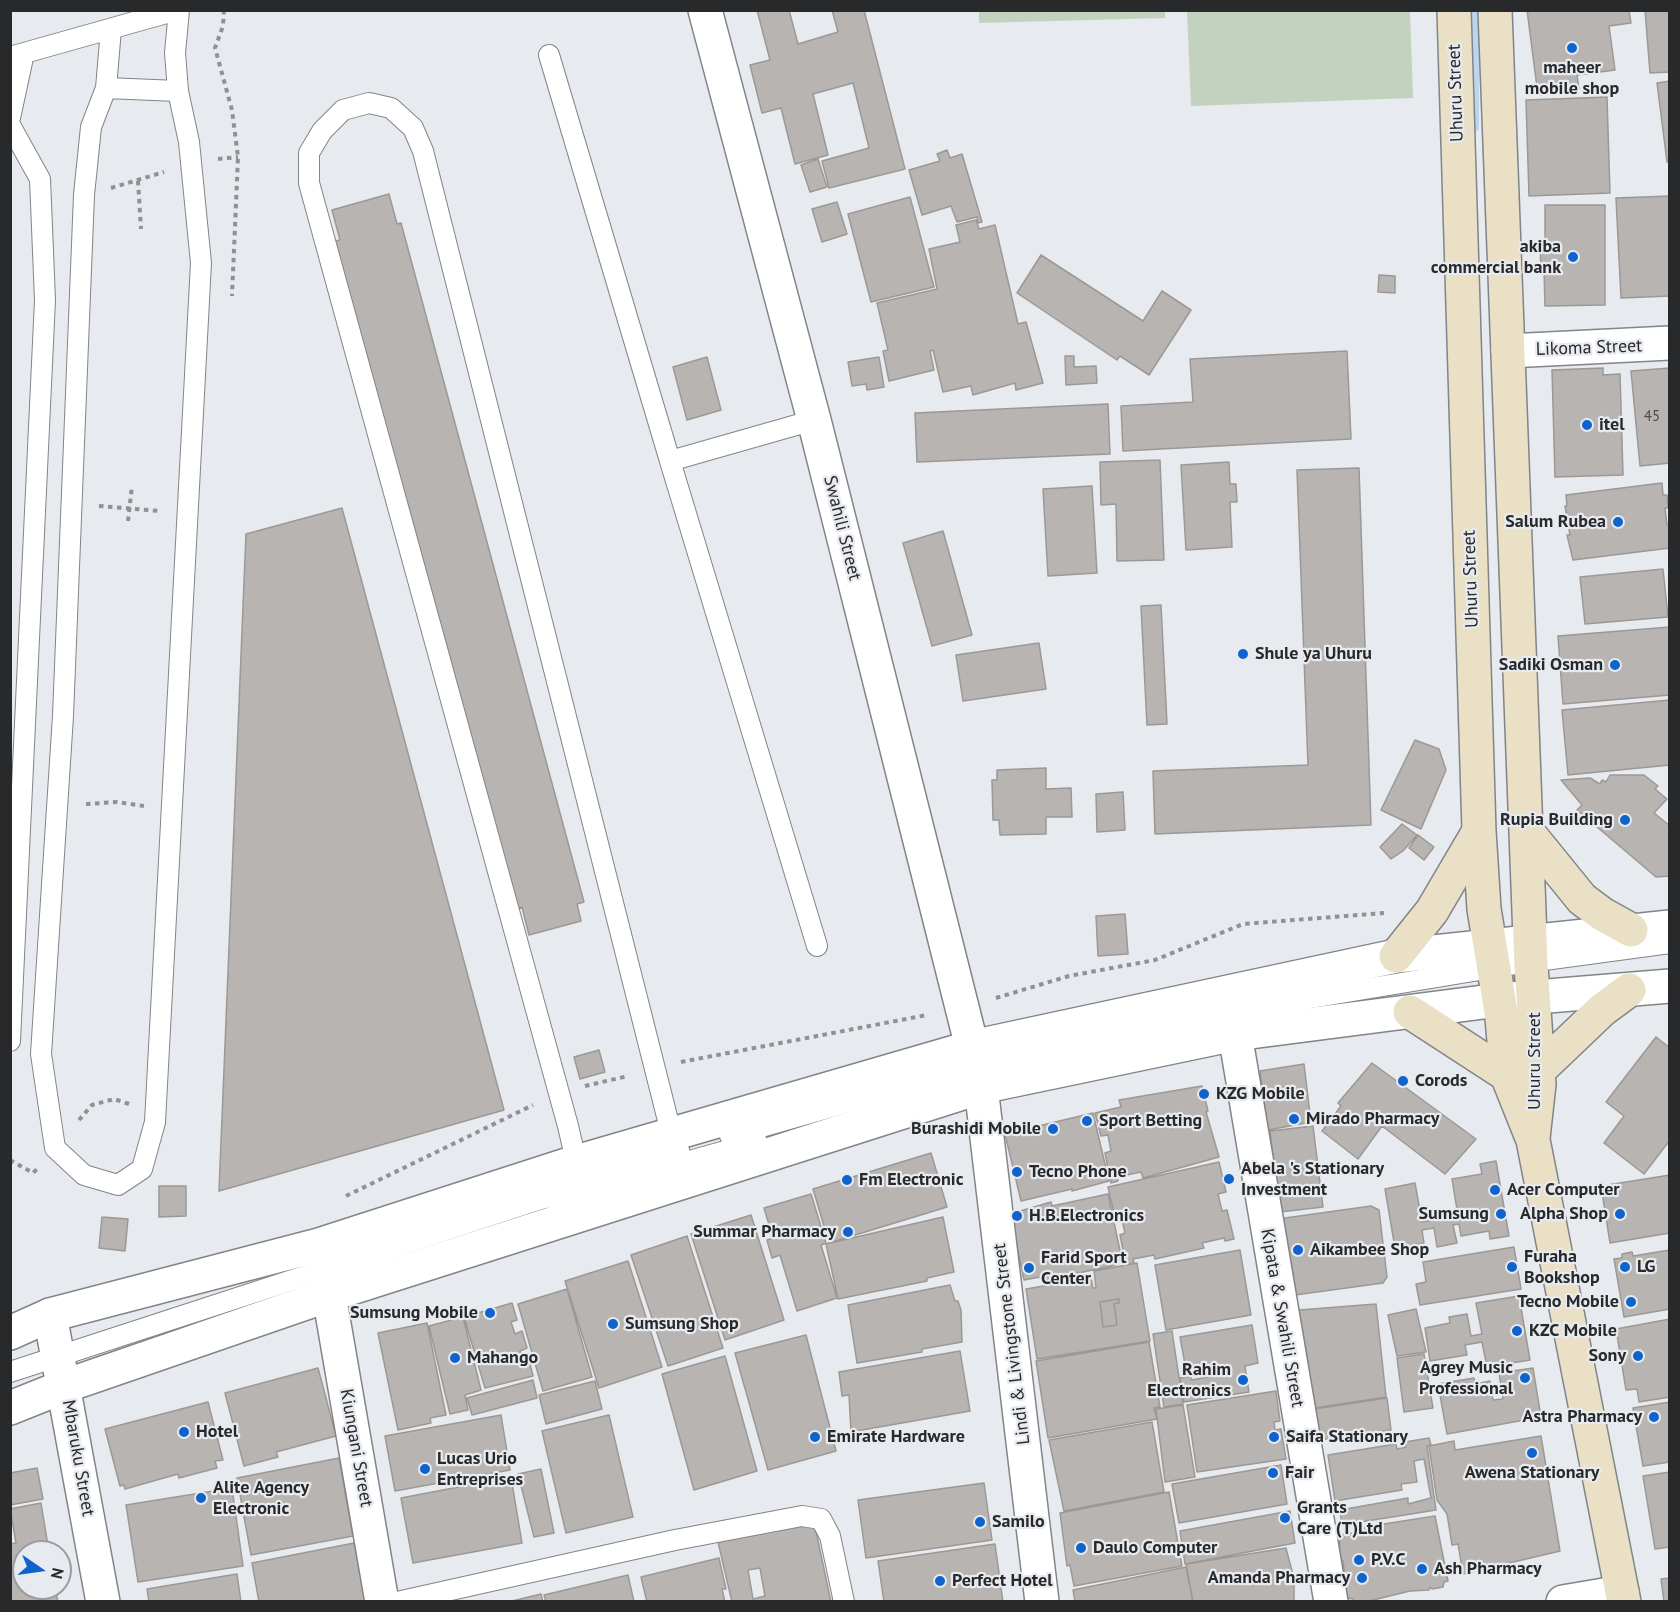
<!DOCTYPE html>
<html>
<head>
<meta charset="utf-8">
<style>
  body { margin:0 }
  #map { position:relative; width:1680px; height:1612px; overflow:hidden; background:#e7eaee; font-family:"PT Sans",sans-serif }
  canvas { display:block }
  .frame { position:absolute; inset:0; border:12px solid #28292b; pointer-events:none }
  .north { position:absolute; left:12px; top:1540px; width:60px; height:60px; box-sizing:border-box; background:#e7eaee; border:2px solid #9b9da0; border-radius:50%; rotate:103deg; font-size:16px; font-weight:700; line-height:24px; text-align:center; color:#28292b }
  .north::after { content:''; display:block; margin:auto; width:21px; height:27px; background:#1063cd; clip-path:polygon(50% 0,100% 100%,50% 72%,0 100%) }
</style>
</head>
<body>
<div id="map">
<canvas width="1680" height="1612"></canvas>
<div class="frame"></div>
<div class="north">N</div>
</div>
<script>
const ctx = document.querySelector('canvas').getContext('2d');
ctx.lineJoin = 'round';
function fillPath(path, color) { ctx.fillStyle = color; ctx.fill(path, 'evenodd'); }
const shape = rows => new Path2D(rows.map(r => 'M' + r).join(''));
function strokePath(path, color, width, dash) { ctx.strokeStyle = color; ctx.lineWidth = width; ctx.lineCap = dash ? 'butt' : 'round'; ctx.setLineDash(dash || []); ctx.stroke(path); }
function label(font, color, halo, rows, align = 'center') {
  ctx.font = font + ' "PT Sans",sans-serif'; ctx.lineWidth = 4.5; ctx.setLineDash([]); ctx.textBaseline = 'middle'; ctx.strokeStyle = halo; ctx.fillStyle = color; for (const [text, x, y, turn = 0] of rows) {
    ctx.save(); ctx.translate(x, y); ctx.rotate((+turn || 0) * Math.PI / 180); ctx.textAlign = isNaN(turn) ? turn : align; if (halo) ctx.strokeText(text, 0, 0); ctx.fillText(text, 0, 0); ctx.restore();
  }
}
const green = shape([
  [1165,10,1165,18,979,23,979,11],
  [1187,11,1410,11,1413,98,1191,106]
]);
const stream = shape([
  [1474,127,1474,10]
]);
const building = shape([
  [757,10,789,10,798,44,838,32,832,10,864,10,905,169,829,188,822,161,869,148,853,83,813,94,828,155,795,164,781,108,762,113,750,65,770,60,757,10],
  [1527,10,1629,10,1631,23,1609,26,1615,70,1577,75,1579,89,1538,95,1527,10],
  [1645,10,1670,10,1670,72,1650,73,1645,10],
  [1670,81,1670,162,1667,162,1657,83,1670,81],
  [1607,97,1610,193,1529,196,1526,100,1607,97],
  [947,150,950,158,962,154,982,222,978,223,977,217,957,222,951,206,922,215,909,170,940,161,937,154,947,150],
  [818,159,827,187,810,192,801,165,818,159],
  [389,194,397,224,401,223,584,902,577,904,581,921,529,935,522,907,516,910,335,241,340,240,332,210,389,194],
  [1670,196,1670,296,1621,298,1616,198,1670,196],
  [910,197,934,287,871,302,848,214,910,197],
  [837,202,847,234,822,242,812,209,837,202],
  [1545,205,1605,205,1605,305,1545,306,1544,270,1541,270,1540,244,1545,244,1545,205],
  [976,220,979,229,995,225,1018,324,1026,322,1043,383,1016,390,1015,383,973,395,971,386,943,392,933,350,930,351,934,370,889,381,883,351,888,350,877,303,937,289,929,249,960,242,956,225,976,220],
  [1041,255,1143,321,1162,291,1191,310,1149,375,1120,356,1117,360,1017,293,1041,255],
  [1379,275,1395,276,1395,293,1378,292,1379,275],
  [1347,351,1351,439,1123,451,1121,406,1193,402,1190,359,1347,351],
  [1065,356,1074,356,1074,367,1096,366,1097,383,1066,385,1065,356],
  [707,357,721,410,687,420,673,367,707,357],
  [879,357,884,387,867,390,866,384,852,386,848,362,879,357],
  [1603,368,1603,375,1620,374,1623,475,1555,477,1552,370,1603,368],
  [1670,368,1670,463,1640,466,1631,371,1670,368],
  [1108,404,1110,454,917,462,915,413,1108,404],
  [1160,460,1164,560,1117,561,1116,504,1101,505,1100,462,1160,460],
  [1229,462,1230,484,1236,484,1237,502,1230,502,1232,547,1186,550,1181,465,1229,462],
  [1359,468,1371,825,1155,834,1153,771,1308,765,1297,470,1359,468],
  [1662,483,1663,495,1667,495,1668,508,1665,508,1667,525,1670,525,1670,548,1573,560,1567,535,1570,535,1565,506,1567,506,1566,495,1662,483],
  [1092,486,1097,573,1048,576,1043,489,1092,486],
  [342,508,504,1110,219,1191,246,534,342,508],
  [943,531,972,635,932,646,903,543,943,531],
  [1663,569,1668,617,1585,624,1580,577,1663,569],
  [1161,605,1167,724,1147,725,1141,606,1161,605],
  [1670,627,1670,695,1563,704,1558,636,1670,627],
  [1039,643,1046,689,963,701,956,655,1039,643],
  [1670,700,1670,765,1568,775,1562,710,1670,700],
  [1415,740,1439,749,1446,770,1421,829,1381,810,1415,740],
  [1046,768,1046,789,1071,788,1072,817,1046,817,1046,834,1000,835,999,820,993,820,992,780,997,780,997,770,1046,768],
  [1610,775,1644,775,1658,786,1655,789,1667,799,1654,813,1670,826,1670,876,1656,877,1577,810,1582,805,1561,780,1590,778,1600,784,1602,780,1606,782,1610,775],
  [1123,792,1125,830,1097,832,1096,794,1123,792],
  [1402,824,1417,835,1403,851,1391,859,1380,847,1402,824],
  [1418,835,1434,847,1424,860,1409,848,1418,835],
  [1125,914,1128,954,1098,956,1096,916,1125,914],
  [1656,1037,1670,1048,1670,1140,1644,1174,1604,1143,1624,1116,1606,1102,1656,1037],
  [599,1050,605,1072,580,1079,574,1057,599,1050],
  [1372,1063,1476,1139,1445,1174,1382,1126,1358,1159,1322,1131,1341,1106,1338,1103,1372,1063],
  [1304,1064,1311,1122,1268,1130,1260,1071,1304,1064],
  [1202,1086,1208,1111,1206,1112,1219,1157,1143,1178,1141,1172,1117,1177,1118,1181,1111,1183,1105,1153,1111,1151,1108,1135,1101,1136,1095,1113,1121,1107,1119,1100,1202,1086],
  [1093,1113,1109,1181,1072,1191,1072,1189,1021,1201,1005,1134,1093,1113],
  [1313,1126,1323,1207,1280,1212,1270,1131,1313,1126],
  [931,1153,947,1207,829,1243,813,1189,931,1153],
  [1496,1161,1509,1236,1490,1239,1489,1231,1461,1236,1459,1224,1453,1225,1457,1243,1437,1247,1434,1228,1422,1230,1424,1243,1395,1248,1385,1189,1415,1183,1422,1222,1453,1217,1452,1212,1457,1210,1452,1179,1482,1174,1480,1164,1496,1161],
  [1219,1162,1226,1192,1218,1194,1222,1211,1227,1210,1234,1239,1225,1241,1224,1238,1202,1243,1204,1248,1155,1259,1154,1255,1133,1259,1134,1263,1126,1265,1120,1235,1125,1233,1121,1216,1115,1218,1108,1187,1219,1162],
  [1670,1175,1670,1233,1610,1243,1601,1186,1670,1175],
  [159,1186,186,1186,186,1216,159,1217,159,1186],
  [811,1194,826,1243,821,1245,837,1298,797,1311,780,1255,772,1258,767,1240,773,1238,764,1208,811,1194],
  [1108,1194,1122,1260,1115,1261,1116,1265,1041,1281,1040,1277,1024,1280,1010,1214,1051,1202,1052,1206,1108,1194],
  [1371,1206,1379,1210,1387,1277,1383,1283,1295,1295,1281,1223,1285,1218,1371,1206],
  [751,1215,784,1320,725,1340,691,1234,751,1215],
  [102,1217,128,1219,125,1251,99,1248,102,1217],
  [943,1217,954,1272,927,1278,927,1281,838,1299,826,1244,943,1217],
  [687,1236,723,1348,668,1366,631,1255,687,1236],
  [1514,1247,1521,1289,1420,1305,1416,1284,1426,1282,1423,1262,1514,1247],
  [1240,1250,1251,1315,1166,1330,1155,1265,1240,1250],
  [1670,1250,1670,1309,1624,1317,1614,1259,1622,1258,1622,1254,1632,1252,1633,1256,1670,1250],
  [628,1261,662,1367,599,1388,565,1281,628,1261],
  [1137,1263,1150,1341,1037,1359,1026,1289,1091,1278,1093,1288,1096,1288,1094,1271,1137,1263],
  [1119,1299,1119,1303,1114,1304,1117,1325,1103,1327,1100,1302,1119,1299],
  [950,1285,955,1301,958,1301,961,1310,962,1342,922,1349,922,1352,857,1363,848,1305,950,1285],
  [567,1289,592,1377,543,1391,518,1304,567,1289],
  [1519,1296,1530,1360,1487,1367,1482,1342,1465,1345,1467,1355,1430,1361,1425,1328,1450,1323,1449,1317,1467,1314,1471,1336,1482,1334,1476,1303,1519,1296],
  [1119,1299,1119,1303,1114,1304,1117,1325,1103,1327,1100,1302,1119,1299],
  [512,1303,517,1320,511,1322,515,1334,522,1331,527,1348,520,1351,523,1363,529,1360,533,1376,485,1388,464,1317,512,1303],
  [1376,1304,1386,1397,1315,1408,1299,1310,1376,1304],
  [1416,1309,1426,1352,1397,1356,1388,1315,1416,1309],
  [463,1317,481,1390,465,1395,468,1410,450,1414,429,1326,463,1317],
  [1670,1319,1670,1397,1639,1402,1637,1389,1626,1390,1616,1329,1670,1319],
  [427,1323,446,1415,430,1418,431,1423,398,1430,378,1333,427,1323],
  [1252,1325,1258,1363,1245,1366,1249,1392,1184,1402,1180,1378,1191,1376,1191,1380,1220,1375,1220,1370,1187,1375,1180,1337,1252,1325],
  [1172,1331,1183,1404,1164,1407,1153,1334,1172,1331],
  [806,1335,836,1451,768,1470,735,1353,806,1335],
  [1149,1342,1160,1407,1154,1408,1157,1419,1048,1438,1036,1361,1149,1342],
  [960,1351,970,1411,851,1432,849,1395,842,1396,839,1372,960,1351],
  [1424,1354,1433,1408,1404,1412,1397,1358,1424,1354],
  [725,1356,757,1471,694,1490,662,1374,725,1356],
  [318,1368,336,1436,276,1452,278,1457,244,1466,225,1393,318,1368],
  [1533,1368,1541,1417,1447,1434,1438,1384,1474,1378,1475,1384,1490,1381,1493,1400,1503,1399,1499,1373,1533,1368],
  [533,1380,537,1398,472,1415,467,1398,533,1380],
  [595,1381,602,1409,546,1424,539,1395,595,1381],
  [1276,1391,1280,1421,1274,1422,1275,1430,1281,1429,1286,1459,1197,1472,1187,1405,1276,1391],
  [1387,1398,1391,1430,1319,1440,1314,1409,1387,1398],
  [208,1402,223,1460,215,1461,217,1468,179,1478,178,1474,125,1489,124,1485,120,1486,105,1429,208,1402],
  [1670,1402,1670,1462,1643,1466,1633,1408,1670,1402],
  [1183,1405,1195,1477,1165,1482,1156,1409,1183,1405],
  [501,1415,510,1470,395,1491,385,1436,501,1415],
  [609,1415,633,1517,566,1533,542,1431,609,1415],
  [1152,1422,1164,1492,1064,1511,1049,1440,1152,1422],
  [1541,1436,1560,1551,1463,1574,1458,1544,1452,1545,1447,1514,1437,1500,1429,1446,1454,1441,1455,1450,1541,1436],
  [1429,1438,1431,1445,1427,1446,1436,1510,1342,1525,1340,1510,1408,1498,1408,1504,1431,1498,1424,1459,1414,1461,1417,1482,1401,1484,1402,1490,1335,1501,1328,1455,1396,1444,1397,1449,1406,1447,1405,1442,1429,1438],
  [339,1458,353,1536,251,1555,237,1478,339,1458],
  [1281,1465,1287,1504,1179,1523,1172,1484,1281,1465],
  [37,1468,43,1499,10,1505,10,1473,37,1468],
  [541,1469,554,1533,534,1537,518,1474,541,1469],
  [1670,1472,1670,1547,1655,1549,1643,1476,1670,1472],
  [511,1477,522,1543,413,1563,401,1498,511,1477],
  [984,1483,992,1540,866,1558,858,1500,984,1483],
  [232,1488,243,1566,138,1582,126,1505,232,1488],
  [1169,1492,1182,1566,1074,1586,1070,1565,1067,1566,1060,1513,1169,1492],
  [41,1503,49,1552,24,1552,24,1588,55,1588,58,1602,10,1602,10,1544,16,1543,10,1509,41,1503],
  [1290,1511,1295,1543,1185,1564,1180,1531,1290,1511],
  [1435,1516,1448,1581,1444,1582,1443,1587,1432,1589,1430,1587,1429,1590,1410,1591,1365,1602,1352,1602,1353,1599,1347,1598,1343,1561,1339,1559,1340,1535,1365,1531,1365,1527,1435,1516],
  [814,1522,831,1602,732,1602,718,1542,814,1522],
  [760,1568,765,1596,753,1599,748,1570,760,1568],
  [354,1543,366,1602,259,1602,252,1563,354,1543],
  [995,1544,1003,1602,884,1602,878,1561,995,1544],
  [1286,1548,1294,1579,1294,1602,1193,1602,1186,1564,1286,1548],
  [719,1558,726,1589,722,1589,725,1602,647,1602,641,1577,719,1558],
  [1186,1567,1193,1602,1075,1602,1073,1590,1186,1567],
  [237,1574,241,1602,149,1602,147,1589,237,1574],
  [628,1575,634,1602,546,1602,544,1595,628,1575],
  [1670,1578,1670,1602,1664,1602,1661,1579,1670,1578],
  [541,1594,543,1602,508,1602,541,1594]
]);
const path = shape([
  [224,10,223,26,215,48,232,110,238,157,232,296],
  [218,159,238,157],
  [138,181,141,229],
  [111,188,164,172],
  [99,506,160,511],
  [128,521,132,486],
  [86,804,117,802,144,806],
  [996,998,1069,976,1155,960,1243,924,1384,913],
  [681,1062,927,1015],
  [585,1086,628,1076],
  [79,1120,92,1105,114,1099,129,1104],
  [10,1160,33,1173,37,1169],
  [346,1196,533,1105]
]);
const service = shape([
  [549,55,670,461],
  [10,57,177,10],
  [106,88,111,29],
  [178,91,106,88,91,127,84,195,63,716,41,1054,55,1148,84,1175,118,1185,142,1169,155,1122,201,263,189,142,178,91,175,53,179,10],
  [10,118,24,53],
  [10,125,40,179,45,300,10,1041],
  [814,420,670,461,817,946],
  [730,1136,961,1070,1214,1014,1522,963,1670,943],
  [679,1164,423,151,413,128,391,108,369,103,343,110,322,131,309,153,309,183,568,1126,583,1191,679,1164,757,1142],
  [583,1191,541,1199,579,1177,679,1150],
  [10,1372,541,1199],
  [397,1602,675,1540,802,1516,821,1519,830,1536,844,1602]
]);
const minor = shape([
  [705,10,814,420,972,1047],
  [1508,351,1670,343],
  [1235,1034,1331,1602],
  [981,1087,1042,1602],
  [329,1295,382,1602],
  [50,1315,103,1602],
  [1563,1602,1622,1592]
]);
const tertiary = shape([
  [10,1333,50,1315,319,1245,576,1162,972,1047,1396,956,1670,927],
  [10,1408,65,1386,329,1295,981,1087,1235,1034,1499,1000,1670,986]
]);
const secondary = shape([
  [1454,10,1479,831,1484,909,1502,1018,1507,1075,1533,1140,1624,1602],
  [1495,10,1531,965,1539,1084,1533,1138],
  [1526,830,1582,899,1602,914,1631,930],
  [1396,956,1432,911,1479,831],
  [1410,1012,1507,1075],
  [1538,1071,1602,1010,1629,990]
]);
const markers = [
  [1572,48,6,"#1063cd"],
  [1573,257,6,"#1063cd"],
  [1587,425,6,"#1063cd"],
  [1618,522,6,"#1063cd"],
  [1243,654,6,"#1063cd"],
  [1615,665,6,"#1063cd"],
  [1625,820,6,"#1063cd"],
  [1403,1081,6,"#1063cd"],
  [1204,1094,6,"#1063cd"],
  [1294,1119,6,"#1063cd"],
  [1087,1121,6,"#1063cd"],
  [1053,1129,6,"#1063cd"],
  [1017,1172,6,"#1063cd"],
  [1229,1179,6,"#1063cd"],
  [847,1180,6,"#1063cd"],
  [1495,1190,6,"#1063cd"],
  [1501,1214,6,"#1063cd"],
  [1620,1214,6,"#1063cd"],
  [1017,1216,6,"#1063cd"],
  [848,1232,6,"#1063cd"],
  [1298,1250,6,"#1063cd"],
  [1512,1267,6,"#1063cd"],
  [1625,1267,6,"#1063cd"],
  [1029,1268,6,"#1063cd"],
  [1631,1302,6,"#1063cd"],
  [490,1313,6,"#1063cd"],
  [613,1324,6,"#1063cd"],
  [1517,1331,6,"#1063cd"],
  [1638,1356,6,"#1063cd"],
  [455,1358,6,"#1063cd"],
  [1525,1378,6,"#1063cd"],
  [1243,1380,6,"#1063cd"],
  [1654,1417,6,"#1063cd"],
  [184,1432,6,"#1063cd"],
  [815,1437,6,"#1063cd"],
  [1274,1437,6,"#1063cd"],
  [1532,1453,6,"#1063cd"],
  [425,1469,6,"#1063cd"],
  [1273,1473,6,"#1063cd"],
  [201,1498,6,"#1063cd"],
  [1285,1518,6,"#1063cd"],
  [980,1522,6,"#1063cd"],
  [1081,1548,6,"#1063cd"],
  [1359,1560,6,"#1063cd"],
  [1422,1569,6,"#1063cd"],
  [1362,1578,6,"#1063cd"],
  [940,1581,6,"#1063cd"]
];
const numberNames = [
  ["45",1652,417]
];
const poiNames = [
  ["maheer",1572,68,"center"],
  ["mobile shop",1572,89,"center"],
  ["akiba",1561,247,"right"],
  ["commercial bank",1561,268,"right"],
  ["itel",1599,425],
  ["Salum Rubea",1606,522,"right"],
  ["Shule ya Uhuru",1255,654],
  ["Sadiki Osman",1603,665,"right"],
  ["Rupia Building",1613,820,"right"],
  ["Corods",1415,1081],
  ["KZG Mobile",1216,1094],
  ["Mirado Pharmacy",1306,1119],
  ["Sport Betting",1099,1121],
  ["Burashidi Mobile",1041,1129,"right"],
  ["Abela 's Stationary",1241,1169],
  ["Investment",1241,1190],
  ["Tecno Phone",1029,1172],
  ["Fm Electronic",859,1180],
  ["Acer Computer",1507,1190],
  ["Sumsung",1489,1214,"right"],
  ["Alpha Shop",1608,1214,"right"],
  ["H.B.Electronics",1029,1216],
  ["Summar Pharmacy",836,1232,"right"],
  ["Aikambee Shop",1310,1250],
  ["Furaha",1524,1257],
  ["Bookshop",1524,1278],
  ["Farid Sport",1041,1258],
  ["Center",1041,1279],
  ["LG",1637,1267],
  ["Tecno Mobile",1619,1302,"right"],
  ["Sumsung Mobile",478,1313,"right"],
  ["Sumsung Shop",625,1324],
  ["KZC Mobile",1529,1331],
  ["Sony",1626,1356,"right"],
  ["Mahango",467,1358],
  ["Agrey Music",1513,1368,"right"],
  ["Professional",1513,1389,"right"],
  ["Rahim",1231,1370,"right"],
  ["Electronics",1231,1391,"right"],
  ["Astra Pharmacy",1642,1417,"right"],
  ["Hotel",196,1432],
  ["Emirate Hardware",827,1437],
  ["Saifa Stationary",1286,1437],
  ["Lucas Urio",437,1459],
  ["Entreprises",437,1480],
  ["Fair",1285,1473],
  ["Awena Stationary",1532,1473,"center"],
  ["Alite Agency",213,1488],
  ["Electronic",213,1509],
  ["Grants",1297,1508],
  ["Care (T)Ltd",1297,1529],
  ["Samilo",992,1522],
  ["Daulo Computer",1093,1548],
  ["P.V.C",1371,1560],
  ["Ash Pharmacy",1434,1569],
  ["Amanda Pharmacy",1350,1578,"right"],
  ["Perfect Hotel",952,1581]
];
const streetNames = [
  ["Uhuru Street",1456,93,-92],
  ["Likoma Street",1589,348,-2],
  ["Swahili Street",842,528,76],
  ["Uhuru Street",1471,579,-92],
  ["Uhuru Street",1535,1061,-90],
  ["Kipata & Swahili Street",1282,1318,80],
  ["Lindi & Livingstone Street",1012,1344,-97],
  ["Kiungani Street",356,1448,80],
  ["Mbaruku Street",78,1458,80]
];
fillPath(green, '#c3d2bf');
strokePath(stream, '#bcd5ee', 10);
fillPath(building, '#b8b4b1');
strokePath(building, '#9c9895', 1.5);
strokePath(service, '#818488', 22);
strokePath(minor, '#818488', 36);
strokePath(tertiary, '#818488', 36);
strokePath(secondary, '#818488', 36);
strokePath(path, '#8f9194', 4, [4.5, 4.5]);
strokePath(service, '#fff', 20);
strokePath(minor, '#fff', 33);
strokePath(tertiary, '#fff', 33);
strokePath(secondary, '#e9e0c5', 33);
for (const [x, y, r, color] of markers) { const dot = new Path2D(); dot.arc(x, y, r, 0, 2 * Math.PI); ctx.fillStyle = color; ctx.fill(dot); strokePath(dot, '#e7eaee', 2); }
label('15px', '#4c4c4c', null, numberNames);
label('bold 18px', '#28292b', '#e7eaee', poiNames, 'left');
label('18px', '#28292b', '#e7eaee', streetNames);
</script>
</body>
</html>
